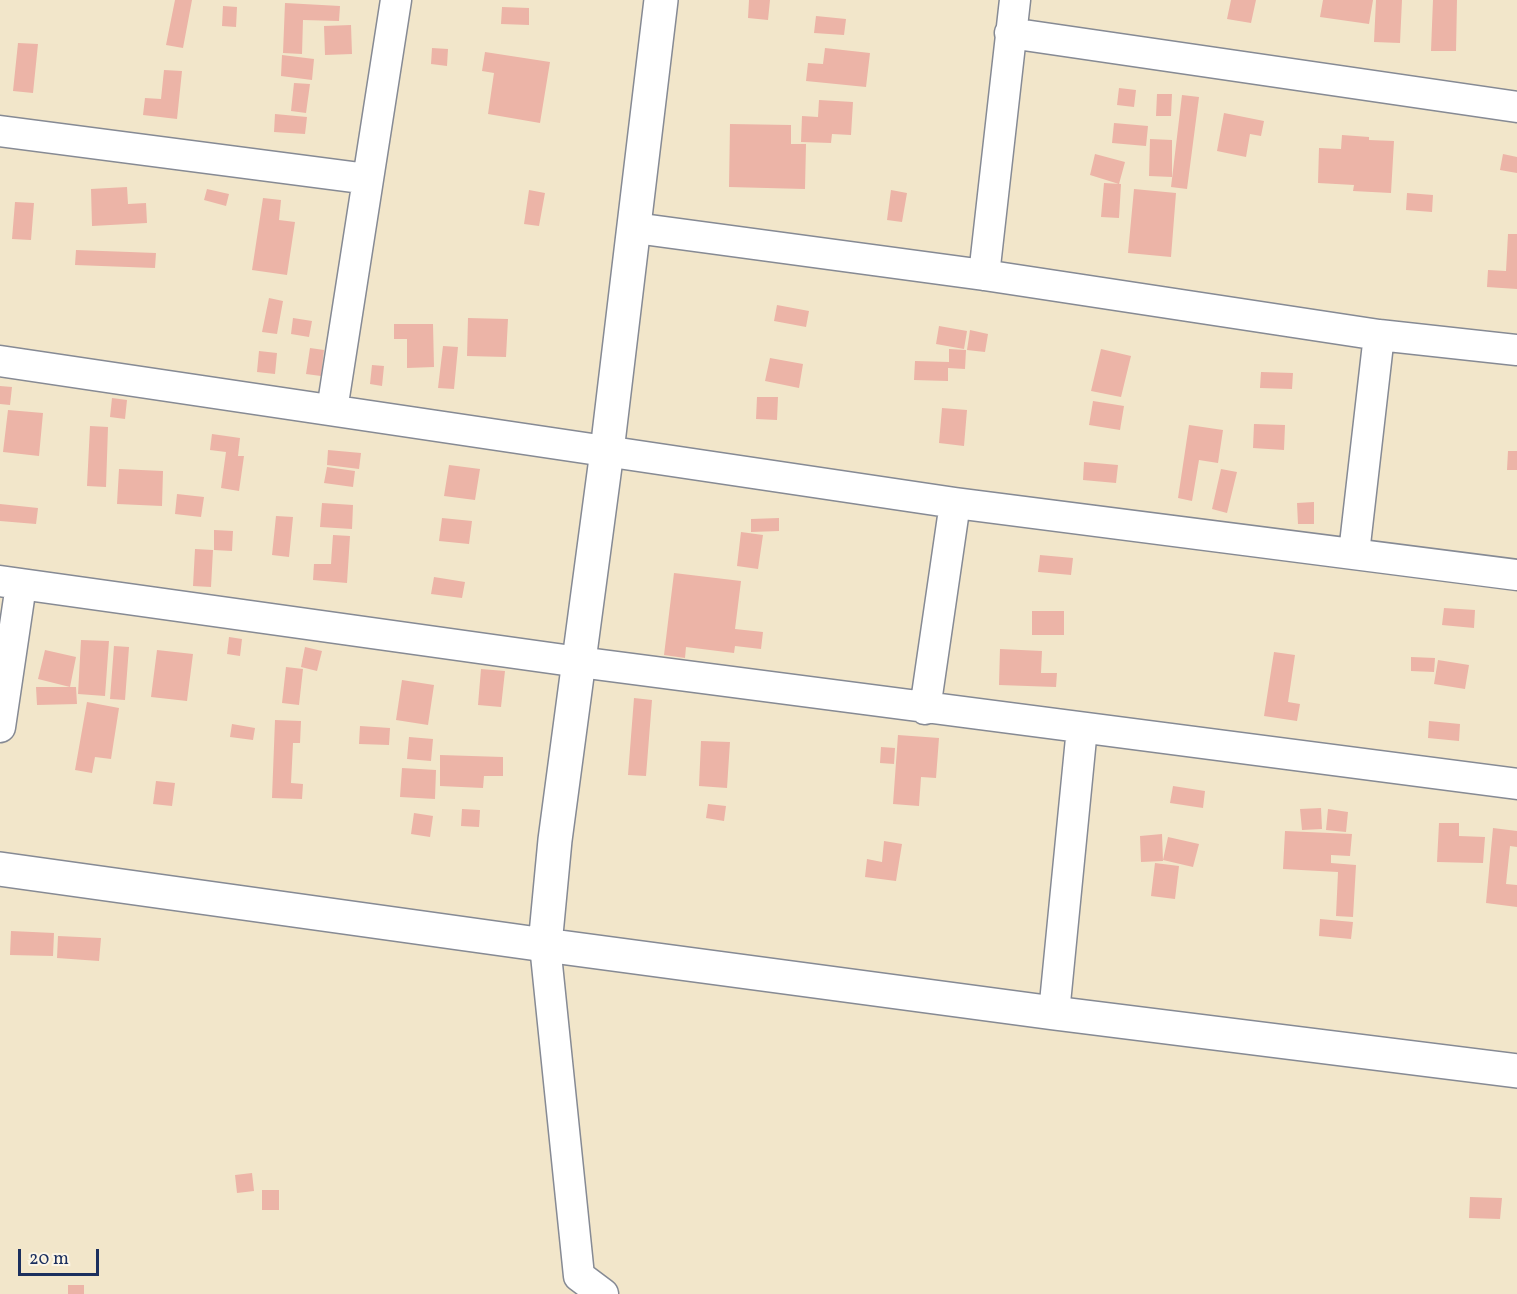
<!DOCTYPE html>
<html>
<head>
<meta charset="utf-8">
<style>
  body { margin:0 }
  #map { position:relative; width:1517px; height:1294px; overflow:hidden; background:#f2e6ca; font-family:Vollkorn,serif }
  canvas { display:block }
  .scale { position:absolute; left:18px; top:1249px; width:81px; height:27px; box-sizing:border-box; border:3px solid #1b2f5e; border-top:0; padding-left:8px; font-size:18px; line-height:21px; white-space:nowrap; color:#1b2f5e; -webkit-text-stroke:4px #fcf5e5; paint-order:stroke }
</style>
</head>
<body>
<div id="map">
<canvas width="1517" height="1294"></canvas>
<div class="scale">20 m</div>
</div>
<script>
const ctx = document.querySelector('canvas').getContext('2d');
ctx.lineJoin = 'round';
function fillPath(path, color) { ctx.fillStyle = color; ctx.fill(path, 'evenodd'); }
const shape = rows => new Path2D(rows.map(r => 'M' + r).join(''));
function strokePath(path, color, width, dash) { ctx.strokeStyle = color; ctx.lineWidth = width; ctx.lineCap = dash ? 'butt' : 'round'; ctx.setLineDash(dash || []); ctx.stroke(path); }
const building = shape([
  [175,0,192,0,183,48,166,45],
  [749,0,770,0,768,20,748,18],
  [1231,0,1256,0,1251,23,1227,19],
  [1323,0,1373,0,1369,24,1320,17],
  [1376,0,1402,0,1400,43,1374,42],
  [1433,0,1457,0,1456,51,1431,51],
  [285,3,340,6,339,21,303,20,302,54,283,53],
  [223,6,237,7,236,27,222,26],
  [502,7,529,8,529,25,501,24],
  [816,16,846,19,844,35,814,33],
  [351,25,352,54,325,55,324,26],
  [18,43,38,44,33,93,13,91],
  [432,48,448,49,447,66,431,64],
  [825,48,870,53,866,87,806,81,808,63,823,64],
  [485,52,550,62,540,123,488,114,494,73,482,71],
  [282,55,314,59,312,80,281,76],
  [164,70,182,71,177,119,143,115,145,98,161,99],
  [294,83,310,84,306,113,291,111],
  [1119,88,1136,90,1134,107,1117,105],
  [1157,94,1172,94,1171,116,1156,116],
  [1182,95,1199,97,1187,189,1171,187],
  [819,100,853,102,851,135,832,134,831,143,801,142,802,116,818,117],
  [1224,113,1264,121,1261,136,1250,134,1246,157,1217,151],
  [275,114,307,117,305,134,274,132],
  [1114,123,1148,126,1146,146,1112,143],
  [730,124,791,125,791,144,806,144,805,189,729,187],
  [1342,135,1369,137,1369,140,1394,141,1391,193,1353,191,1354,185,1318,183,1319,148,1341,149],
  [1150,139,1172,140,1172,177,1149,176],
  [1095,154,1125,162,1119,184,1090,175],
  [1503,154,1517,157,1517,173,1500,170],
  [1104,183,1121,184,1119,218,1101,217],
  [127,187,128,204,146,203,147,223,92,226,91,189],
  [207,189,229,194,226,206,204,200],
  [1134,189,1176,193,1171,257,1128,253],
  [529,190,545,193,539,226,524,224],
  [891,190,907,193,902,222,887,220],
  [1407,193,1433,195,1432,212,1406,210],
  [263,198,281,200,279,220,295,222,287,275,252,270],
  [15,202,34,203,31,240,12,239],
  [1508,234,1517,234,1517,289,1487,287,1488,270,1506,271],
  [76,250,156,253,155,268,75,265],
  [269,298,283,301,277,334,262,332],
  [777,305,809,311,806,327,774,321],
  [293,318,312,321,309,337,291,334],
  [468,318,508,319,506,357,467,356],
  [394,324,433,324,434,367,407,368,407,339,394,339],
  [939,326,967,331,964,349,936,344],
  [970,330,988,334,985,352,967,350],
  [443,346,458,347,454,389,438,388],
  [310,348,324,350,321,376,306,374],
  [949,349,966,350,965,369,948,368,948,381,914,380,915,361,949,362],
  [1101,349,1131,356,1121,397,1091,391],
  [259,351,277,353,275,374,257,372],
  [770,358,803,364,799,388,765,381],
  [372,365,384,366,382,386,370,384],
  [1261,372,1293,373,1292,389,1260,388],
  [0,386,12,387,10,405,0,404],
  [757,397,778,397,777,420,756,419],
  [112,398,127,400,125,419,110,417],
  [1093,401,1124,406,1120,430,1089,425],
  [942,408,967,410,964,446,939,443],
  [8,410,43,413,39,456,3,452],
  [1254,424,1285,425,1284,450,1253,448],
  [1189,425,1223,430,1218,463,1199,460,1192,501,1178,498],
  [90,426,108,427,106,487,87,486],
  [212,434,240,438,238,456,244,456,239,491,221,488,226,452,210,450],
  [328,450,361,453,359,469,327,465],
  [1508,451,1517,451,1517,470,1507,470],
  [1084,462,1118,465,1116,483,1083,480],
  [449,465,480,469,475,500,444,496],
  [327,467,355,471,353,487,324,483],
  [119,469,163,471,162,506,117,504],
  [1221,469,1237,472,1227,513,1212,509],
  [177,494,204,497,201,517,175,514],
  [1314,502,1314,524,1298,524,1297,503],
  [322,503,353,505,352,529,320,527],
  [0,504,38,508,36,524,0,521],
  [276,516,293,517,289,557,272,555],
  [442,518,472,521,469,544,439,541],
  [779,518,779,531,751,532,751,519],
  [214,530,233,531,232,551,214,550],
  [741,532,763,535,758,569,737,566],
  [333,535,350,536,347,583,313,580,314,564,331,564],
  [195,549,213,550,211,587,193,586],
  [1040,555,1073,558,1071,575,1038,572],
  [674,573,741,581,735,629,763,632,761,649,735,646,734,653,686,647,685,658,664,655],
  [434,577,465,582,462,598,431,594],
  [1444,608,1475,610,1474,628,1442,625],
  [1032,611,1064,611,1064,635,1032,635],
  [229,637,242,639,240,656,227,654],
  [81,640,109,641,105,696,78,694],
  [114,646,129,647,125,700,110,699],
  [305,647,322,651,317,671,301,667],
  [1000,649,1042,651,1041,673,1057,673,1056,687,999,685],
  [45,650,76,657,70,687,38,679],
  [157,650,193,654,187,701,151,697],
  [1274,652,1295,655,1288,702,1300,704,1297,721,1264,716],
  [1411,657,1435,658,1434,672,1411,671],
  [1438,660,1469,665,1465,689,1434,684],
  [286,667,303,669,299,705,282,703],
  [481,669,505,671,501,707,478,705],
  [402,680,434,685,428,725,396,720],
  [36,687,76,687,77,704,37,705],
  [634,698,652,700,646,776,628,775],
  [87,702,119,708,111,759,95,757,92,773,75,770],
  [275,720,301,721,300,743,293,743,291,783,303,784,302,799,272,798],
  [1429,721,1460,724,1459,741,1428,738],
  [232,724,255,728,253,740,230,737],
  [360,726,390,728,389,745,359,744],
  [898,735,939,738,936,778,921,777,919,806,893,804],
  [409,737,433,739,431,761,407,759],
  [701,741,730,742,727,788,699,786],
  [881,747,895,748,894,764,880,763],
  [440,755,503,757,503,776,484,776,483,788,440,786],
  [402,768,436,770,435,799,400,797],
  [156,781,175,783,172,806,153,804],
  [1173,786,1205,791,1203,808,1170,803],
  [708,804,726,806,724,821,706,818],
  [1321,808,1322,829,1302,830,1300,809],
  [462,809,480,810,479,827,461,826],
  [1328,809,1348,812,1346,832,1326,830],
  [414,813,433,816,430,837,411,834],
  [1439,823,1459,823,1459,836,1485,837,1483,863,1437,862],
  [1493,828,1517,831,1517,847,1510,846,1506,884,1517,885,1517,907,1486,903],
  [1285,831,1352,834,1350,856,1331,855,1331,863,1356,865,1353,917,1336,916,1338,872,1283,869],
  [1162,834,1163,861,1141,862,1140,836],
  [1168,837,1199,844,1193,867,1163,860],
  [884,841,902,844,896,881,865,877,867,859,882,862],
  [1155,863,1179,866,1175,899,1151,896],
  [1320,919,1353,922,1351,939,1319,936],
  [11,931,54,933,53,956,10,955],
  [58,936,101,938,99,961,57,958],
  [252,1173,254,1191,237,1193,235,1175],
  [262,1190,279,1190,279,1210,262,1210],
  [1470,1197,1502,1198,1500,1219,1469,1218],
  [68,1285,84,1285,84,1294,68,1294]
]);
const minor = shape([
  [1010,33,1517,107],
  [0,131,368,179],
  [635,228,984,275,1379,335,1517,350],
  [984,275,1015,0],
  [0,361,955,503,1517,575],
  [332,410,396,0],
  [1354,553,1379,335],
  [0,581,579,662,1517,784],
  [925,709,955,503],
  [0,727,21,585],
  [545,945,579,1276,603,1294],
  [1054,1013,1082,728]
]);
const tertiary = shape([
  [0,869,545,945,1054,1013,1517,1071],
  [545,945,555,840,607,451,661,0]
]);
fillPath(building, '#ecb4a7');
strokePath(minor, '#868a94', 33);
strokePath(tertiary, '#868a94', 36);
strokePath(minor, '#fff', 30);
strokePath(tertiary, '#fff', 33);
</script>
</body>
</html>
